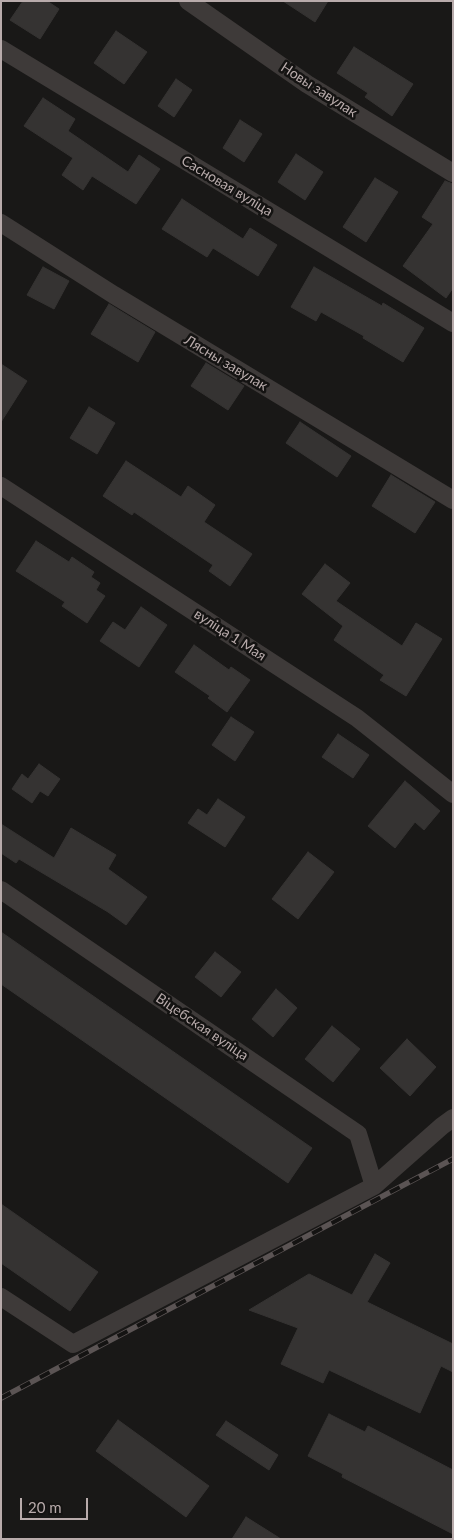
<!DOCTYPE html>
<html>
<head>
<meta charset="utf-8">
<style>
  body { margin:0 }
  #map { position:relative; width:454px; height:1540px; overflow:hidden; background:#191817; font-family:Lato,sans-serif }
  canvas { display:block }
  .frame { position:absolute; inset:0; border:2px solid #b8abab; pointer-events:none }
  .scale { position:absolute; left:20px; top:1498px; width:68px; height:22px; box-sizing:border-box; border:2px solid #b8abab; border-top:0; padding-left:6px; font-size:15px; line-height:18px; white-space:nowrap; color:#b8abab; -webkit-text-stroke:4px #141312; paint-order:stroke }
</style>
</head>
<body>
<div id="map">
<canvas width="454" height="1540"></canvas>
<div class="frame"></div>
<div class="scale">20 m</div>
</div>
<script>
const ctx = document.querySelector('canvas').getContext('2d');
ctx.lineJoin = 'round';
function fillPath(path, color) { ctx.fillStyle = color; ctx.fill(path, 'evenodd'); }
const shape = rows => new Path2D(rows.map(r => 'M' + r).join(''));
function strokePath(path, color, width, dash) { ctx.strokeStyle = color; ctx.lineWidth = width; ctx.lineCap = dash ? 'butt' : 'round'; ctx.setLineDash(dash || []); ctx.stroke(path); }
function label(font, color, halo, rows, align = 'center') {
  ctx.font = font + ' Lato,sans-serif'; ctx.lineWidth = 5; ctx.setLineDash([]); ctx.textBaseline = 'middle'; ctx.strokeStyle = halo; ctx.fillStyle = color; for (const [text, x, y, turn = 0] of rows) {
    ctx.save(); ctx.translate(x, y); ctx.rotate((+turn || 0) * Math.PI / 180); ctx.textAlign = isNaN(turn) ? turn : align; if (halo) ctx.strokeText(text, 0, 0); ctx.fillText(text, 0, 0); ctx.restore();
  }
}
const building = shape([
  [23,1,47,1,59,9,40,39,10,20,23,1],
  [283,1,328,1,315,22,283,1],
  [116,31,147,52,124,84,94,63,116,31],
  [354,47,413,84,392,116,365,97,368,93,337,73,354,47],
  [176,79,192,90,174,117,158,106,176,79],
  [43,98,75,119,68,131,128,172,139,155,160,169,136,204,92,176,83,190,62,175,73,158,24,126,43,98],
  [240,120,262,134,244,162,223,148,240,120],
  [296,154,323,172,305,200,278,182,296,154],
  [375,178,398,192,366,242,343,227,375,178],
  [445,181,453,184,453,288,446,298,403,266,433,224,422,217,445,181],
  [182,199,243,239,250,228,277,245,258,276,213,248,207,257,162,229,182,199],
  [43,267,69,281,54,309,27,295,43,267],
  [314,267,382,306,383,303,424,328,403,362,363,338,364,336,321,312,316,321,291,307,314,267],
  [109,304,155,332,138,362,91,334,109,304],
  [206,363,244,386,228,410,191,386,206,363],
  [1,364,27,381,1,422,1,364],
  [89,407,115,423,97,454,70,438,89,407],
  [300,422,351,456,337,477,286,443,300,422],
  [126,461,181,497,188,486,215,505,204,522,252,554,230,586,209,571,213,565,134,512,132,515,103,496,126,461],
  [391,475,435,502,415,533,372,506,391,475],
  [36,541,69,562,72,557,94,572,91,577,100,583,96,590,105,596,87,623,62,606,65,602,16,571,36,541],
  [325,564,350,583,336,601,402,646,416,623,442,639,406,696,380,680,384,675,334,640,343,626,302,594,325,564],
  [141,607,167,625,139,667,100,641,113,622,125,630,141,607],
  [194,645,229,670,231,667,250,680,227,712,208,698,210,696,175,672,194,645],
  [231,717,254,732,235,761,212,745,231,717],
  [338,734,369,755,353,778,322,757,338,734],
  [39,764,60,779,48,796,40,791,32,803,12,789,22,774,28,779,39,764],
  [405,781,440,811,424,830,415,822,395,848,368,826,405,781],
  [218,799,245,817,225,847,188,823,198,809,207,815,218,799],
  [1,824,54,858,71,828,116,855,108,869,147,897,126,925,108,912,19,859,16,863,1,853,1,824],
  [308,852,334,872,298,919,272,899,308,852],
  [1,932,312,1148,288,1183,1,984,1,932],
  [215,952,241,972,221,997,195,977,215,952],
  [276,989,297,1008,273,1037,252,1019,276,989],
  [332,1026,360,1049,333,1082,305,1059,332,1026],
  [407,1039,436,1067,410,1096,380,1068,407,1039],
  [1,1204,98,1272,70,1311,1,1263,1,1204],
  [375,1254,390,1263,367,1302,453,1344,453,1372,441,1366,420,1413,329,1370,323,1383,281,1364,298,1328,249,1310,309,1274,352,1295,375,1254],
  [329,1414,365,1432,368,1426,453,1470,453,1534,342,1477,343,1474,308,1456,329,1414],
  [118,1420,209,1486,186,1517,96,1451,118,1420],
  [226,1421,278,1455,269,1470,216,1435,226,1421],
  [246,1517,281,1539,232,1539,246,1517]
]);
const street = shape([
  [188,1,307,84,453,173],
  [1,49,453,323],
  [1,223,114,295,453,500],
  [1,486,357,718,453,794],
  [1,890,358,1134,374,1186],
  [1,1297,73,1344,374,1186,442,1126,453,1118]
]);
const rail = shape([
  [1,1398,453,1159]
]);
const streetNames = [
  ["Новы завулак",319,90,33],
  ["Сасновая вуліца",227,186,31],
  ["Лясны завулак",226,363,31],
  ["вуліца 1 Мая",230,635,33],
  ["Віцебская вуліца",202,1027,34]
];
fillPath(building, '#353332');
strokePath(building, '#353332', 1);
strokePath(street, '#3e3a39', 18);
strokePath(rail, '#5b5454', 5.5);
strokePath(rail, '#141312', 4, [11]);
label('14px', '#b8abab', '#141312', streetNames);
</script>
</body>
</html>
